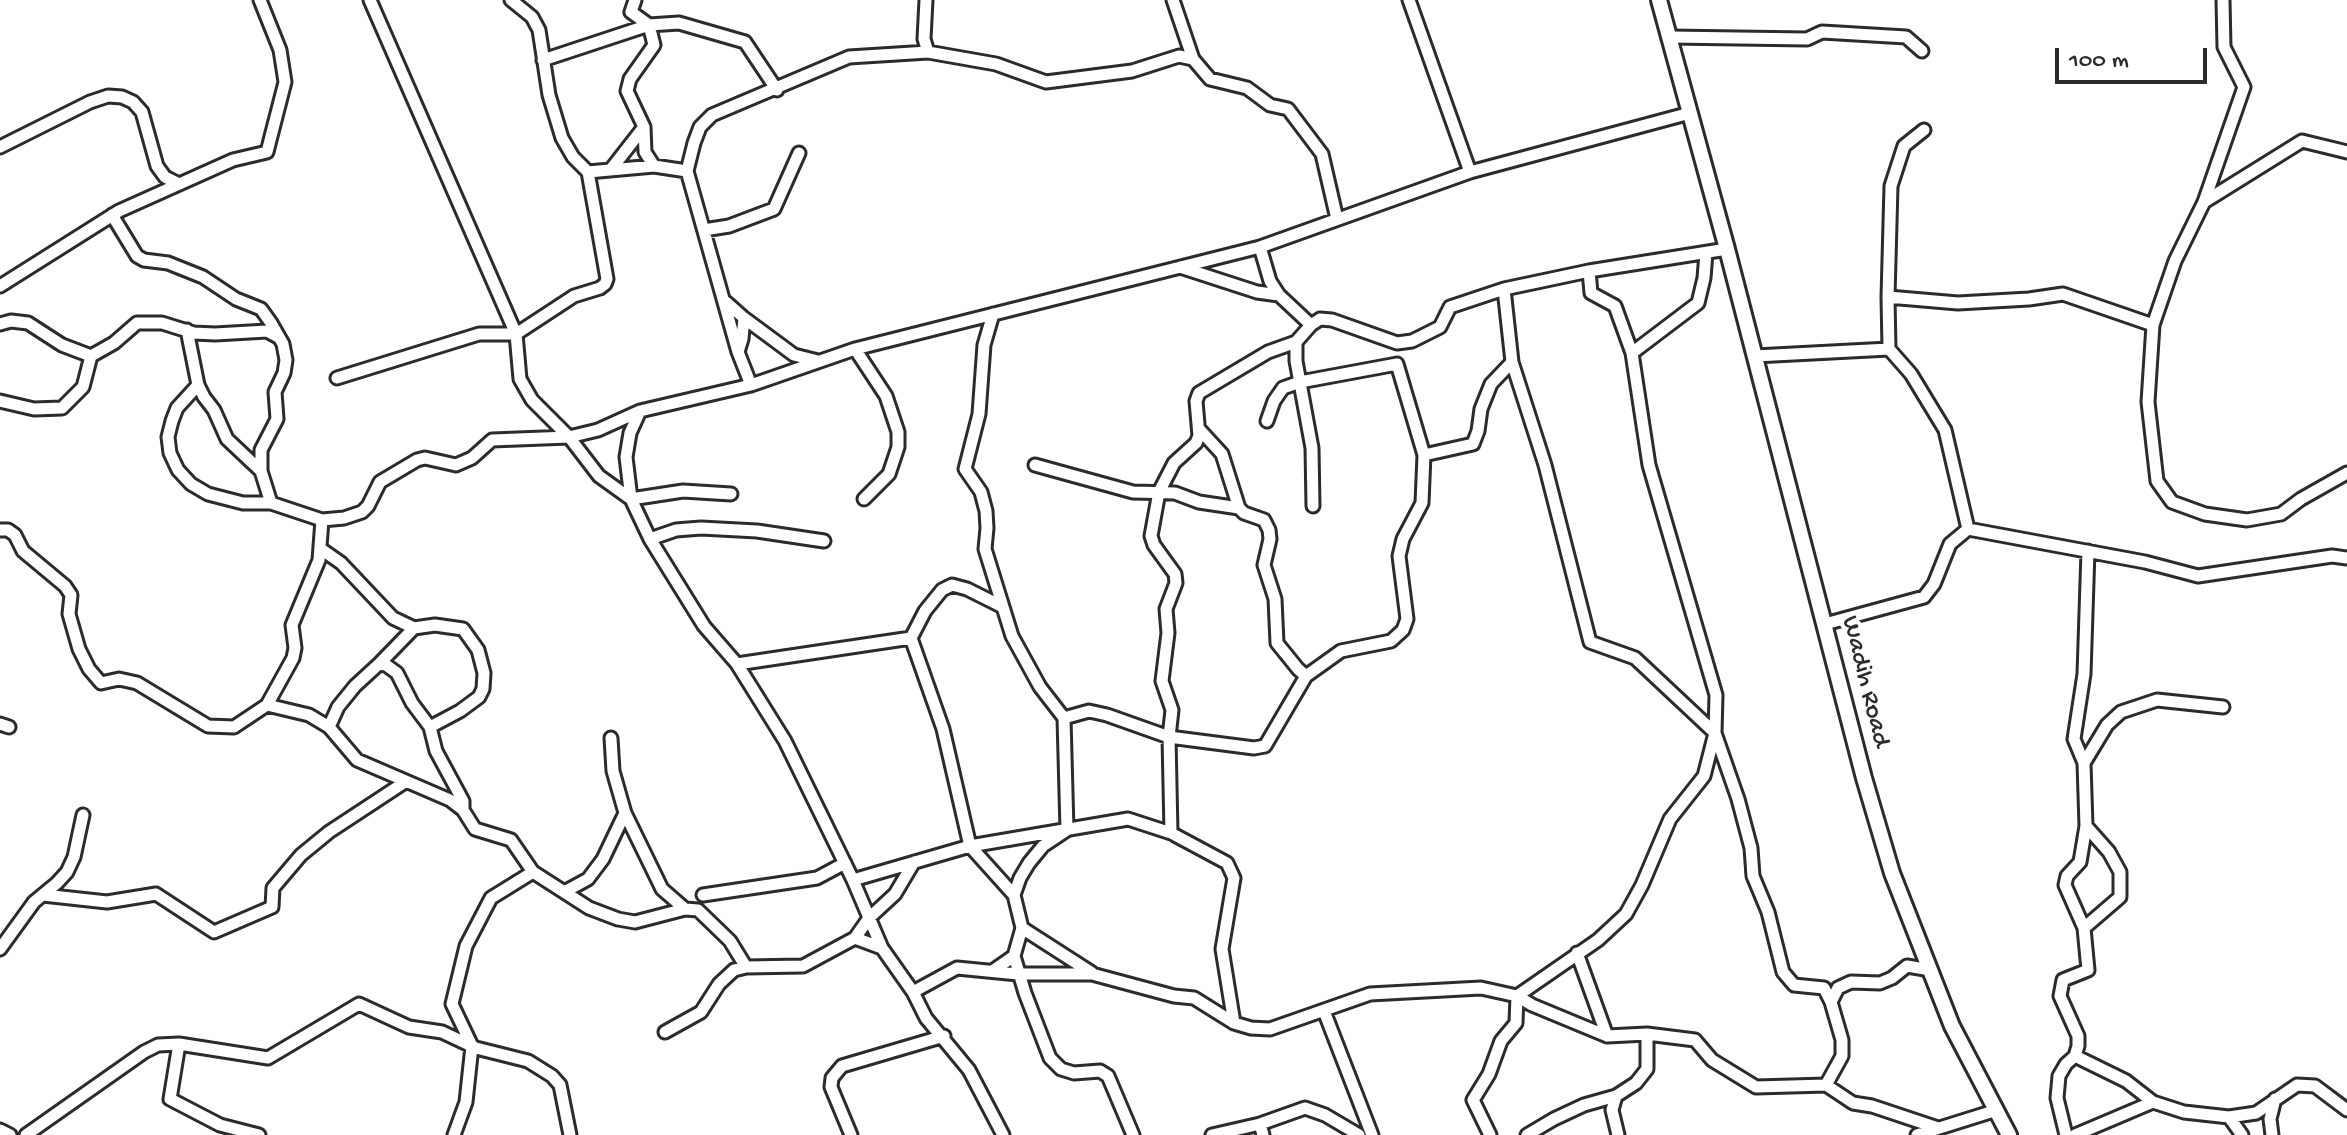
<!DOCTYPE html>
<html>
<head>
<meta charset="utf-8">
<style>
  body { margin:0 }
  #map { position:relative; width:2347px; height:1135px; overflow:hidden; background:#fff; font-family:"Gochi Hand",sans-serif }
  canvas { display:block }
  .scale { position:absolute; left:2055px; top:48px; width:152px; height:36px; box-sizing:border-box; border:4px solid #2b2b2b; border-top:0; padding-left:10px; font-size:24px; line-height:28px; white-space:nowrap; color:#2b2b2b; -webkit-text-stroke:6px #fff; paint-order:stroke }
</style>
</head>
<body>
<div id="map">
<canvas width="2347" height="1135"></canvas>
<div class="scale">100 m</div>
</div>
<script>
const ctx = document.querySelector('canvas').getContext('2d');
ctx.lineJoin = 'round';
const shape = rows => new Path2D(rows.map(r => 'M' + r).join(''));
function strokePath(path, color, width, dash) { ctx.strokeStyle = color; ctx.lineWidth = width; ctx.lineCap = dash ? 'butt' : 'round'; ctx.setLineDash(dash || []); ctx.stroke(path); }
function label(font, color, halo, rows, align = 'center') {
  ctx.font = font + ' "Gochi Hand",sans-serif'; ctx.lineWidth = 8; ctx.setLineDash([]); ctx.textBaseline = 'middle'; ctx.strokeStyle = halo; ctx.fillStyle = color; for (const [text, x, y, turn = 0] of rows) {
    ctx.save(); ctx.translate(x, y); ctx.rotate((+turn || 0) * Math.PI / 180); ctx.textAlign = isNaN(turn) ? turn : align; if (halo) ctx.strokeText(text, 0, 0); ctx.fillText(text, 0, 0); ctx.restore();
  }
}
const minor = shape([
  [370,0,516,334,520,379,532,400,569,437,599,476,631,499,650,539,704,626,737,664,785,741,853,880,882,948,913,992,926,1018,969,1070,1003,1135],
  [511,0,532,17,539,30,549,95,562,138,573,157,588,172],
  [635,0,631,12,649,25,654,45,630,79,627,91,644,127,645,152,654,166],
  [926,0,924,39,928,52],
  [1173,0,1193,59],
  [1409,0,1470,172],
  [2223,0,2224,47,2244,87,2204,202,2175,261,2153,325,2148,402,2157,481,2172,502,2205,514,2247,520,2281,514,2301,499,2347,473],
  [1670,37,1807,39,1822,32,1906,37,1922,51],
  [543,60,649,25,679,23,745,42,777,90],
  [0,147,90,102,108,96,122,97,133,102,142,112,157,166,165,177,179,184],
  [612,168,644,127],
  [2204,202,2302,141,2347,152],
  [112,215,137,256,144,260,168,263,203,277,236,299,261,309,271,323,283,344,286,360,284,373,275,392,277,419,261,450,261,471,271,503,322,520,344,518,362,512,368,506,380,482,417,460,425,458,456,465,472,458,492,440,569,437,598,430,640,411,751,385,855,349,1260,247,1470,172,1690,113],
  [704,230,729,226,774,209,799,153],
  [1260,247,1270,281,1279,295,1311,325,1320,319,1332,320,1397,343,1412,341,1440,327,1450,307,1504,289,1589,271,1727,249],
  [1180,267,1257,292,1279,295],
  [0,286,119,211,233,160,267,152,285,82,280,50,260,0],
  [1504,289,1512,362,1545,465,1590,642,1635,658,1715,733,1738,799,1751,848,1753,876,1768,912,1783,972,1794,985,1824,988,1831,1002,1842,1040,1842,1056,1826,1085],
  [1888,297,1891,186,1904,146,1924,130],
  [726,302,744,318,794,355,818,361],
  [993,314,984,345,979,414,965,469,981,492,986,511,987,528,985,549,1012,636,1040,687,1064,718,1089,711,1107,715,1169,737,1254,748,1265,746,1306,676,1341,651,1391,641,1403,630,1407,619,1399,556,1403,539,1422,503,1424,455,1397,364,1300,382,1283,388,1274,401,1267,421],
  [0,324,11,321,28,323,62,345,91,356],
  [1311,325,1296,342,1296,361,1312,448,1313,506],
  [187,330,198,385,204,397,214,410,227,439,261,471],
  [855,349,886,396,898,432,898,447,889,474,864,499],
  [738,352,742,339,744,318],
  [1632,353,1698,303,1704,278,1706,253],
  [1755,356,1889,349],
  [337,378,479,334,516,334,574,296,600,288,605,284,607,279,588,172,654,166,687,171],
  [198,385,177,408,172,421,168,437,170,453,178,470,191,484,208,494,243,503,271,503],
  [751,385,738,352,687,171,694,143,700,127,712,115,849,57,928,52,996,64,1046,82,1132,71,1179,56,1193,59,1210,79,1247,88,1270,105,1288,109,1322,154,1337,219],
  [0,401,34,409,62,408,83,387,91,356,114,343,137,323,162,323,194,333,215,334,267,331,278,337],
  [640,411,630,433,626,457,631,499,683,491,731,494],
  [1199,429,1222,454,1239,508,1244,513,1264,520,1269,530,1270,539,1264,565,1275,599,1277,643,1298,669,1306,676],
  [1424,455,1473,444,1478,431,1481,409,1491,384,1512,362],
  [1035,465,1133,492,1175,493,1199,502,1239,508],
  [1968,529,1945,430,1911,374,1889,349,1888,297,1958,303,2029,299,2063,294,2153,325],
  [0,530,8,530,15,535,23,551,65,586,71,595,69,614,79,649,89,669,101,683,119,679,137,683,208,726,234,727,267,705,309,715,329,727,357,760,450,800,463,810,475,829,511,840,533,872,589,908,618,919,635,922,685,909,698,910,730,941,746,967],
  [650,539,676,530,701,528,757,531,824,541],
  [321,549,341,563,393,618,414,628,435,625,463,629,478,650,484,673,483,689,479,697,460,711,430,727],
  [1003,607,967,589,952,585,942,590,925,611,911,638,943,729,970,846,1014,895,1022,928,1092,973],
  [1825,624,1924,597,1934,584,1950,544,1968,529,2145,562,2198,576,2332,556,2347,558],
  [379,664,414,628],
  [737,664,911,638],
  [267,705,293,658,295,648,292,625,319,560,322,520],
  [0,724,9,727],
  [329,727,338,707,355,686,379,664,386,665,397,673,412,703,430,727,436,751,463,801,463,810],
  [611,738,613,771,625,813,662,889,685,909],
  [2084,763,2107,725,2121,712,2157,700,2223,707],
  [1171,833,1169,737,1172,710,1162,681,1168,633,1166,609,1176,583,1175,574,1154,545,1151,536,1159,492,1174,463,1196,443,1199,436,1196,401,1199,393,1268,352,1296,342],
  [853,880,970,846,1128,819,1171,833,1227,863,1234,878,1222,949,1234,1023],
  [566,891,588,879,603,859,625,813],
  [43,895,107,902,156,894,214,932,272,907,273,888,301,855,329,832,405,782],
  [703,895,817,878,845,863],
  [1014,895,1020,878,1029,863,1043,846,1067,830,1064,718],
  [2084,928,2065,885,2067,876,2080,862,2086,826],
  [855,938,869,918,895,894,914,862],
  [0,949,34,902,57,883,67,872,74,857,83,815],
  [1577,953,1607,1036],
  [1014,956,1025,993,1050,1058,1061,1069,1074,1073,1100,1071,1108,1076,1133,1135],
  [994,970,1014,956,1022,928],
  [913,992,957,968,1018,974,1092,974,1174,996,1194,998,1234,1023,1251,1028,1270,1029,1370,994,1481,988,1517,996,1532,1005,1607,1036,1647,1034,1695,1040,1712,1060,1756,1087,1826,1085,1853,1103,1872,1106,1938,1128],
  [1831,1002,1838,988,1851,982,1880,983,1892,978,1907,966,1931,970],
  [1324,1011,1372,1135],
  [665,1032,701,1012,719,984,734,970,746,967,803,966,855,938,882,948],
  [179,1044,170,1099,220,1125,259,1135],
  [2075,1056,2126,1081,2153,1102,2184,1112,2229,1117,2242,1135],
  [2229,1117,2256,1113,2297,1085,2315,1086,2347,1110],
  [0,1130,10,1135],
  [26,1135,144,1052,158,1045,179,1044,268,1058,359,1004,409,1027,442,1032,476,1048,528,1061,552,1076,560,1085,570,1135],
  [454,1135,466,1102,472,1046,452,1004,466,946,491,898,533,872],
  [851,1135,831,1087,832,1078,842,1066,944,1036],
  [1212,1135,1260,1124],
  [1263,1135,1260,1124,1305,1108,1325,1115,1359,1135],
  [1490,1135,1473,1100,1489,1074,1501,1041,1516,1023,1517,996,1598,940,1626,914,1642,885,1670,819,1704,776,1715,733,1716,695,1649,465,1632,353,1615,306,1591,293,1589,271],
  [1527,1135,1554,1119,1584,1105,1616,1096],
  [1618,1135,1612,1110,1616,1096,1636,1083,1647,1069,1647,1034],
  [1917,1135,1997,1110],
  [2066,1135,2057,1098,2059,1076,2066,1064,2075,1056,2078,1046,2078,1036,2060,996,2063,980,2088,970,2084,928,2120,897,2120,872,2109,852,2086,826,2084,763,2074,739,2084,674,2088,551],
  [2075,1135,2153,1102],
  [2272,1135,2270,1119,2275,1099]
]);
const tertiary = shape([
  [1659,0,1727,249,1864,778,1892,873,1952,1026,2009,1135]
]);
const streetNames = [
  ["Wadih Road",1864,682,76]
];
strokePath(minor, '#2b2b2b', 17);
strokePath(tertiary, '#2b2b2b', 20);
strokePath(minor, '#fff', 11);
strokePath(tertiary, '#fff', 14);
label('26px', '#2b2b2b', '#fff', streetNames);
</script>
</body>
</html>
